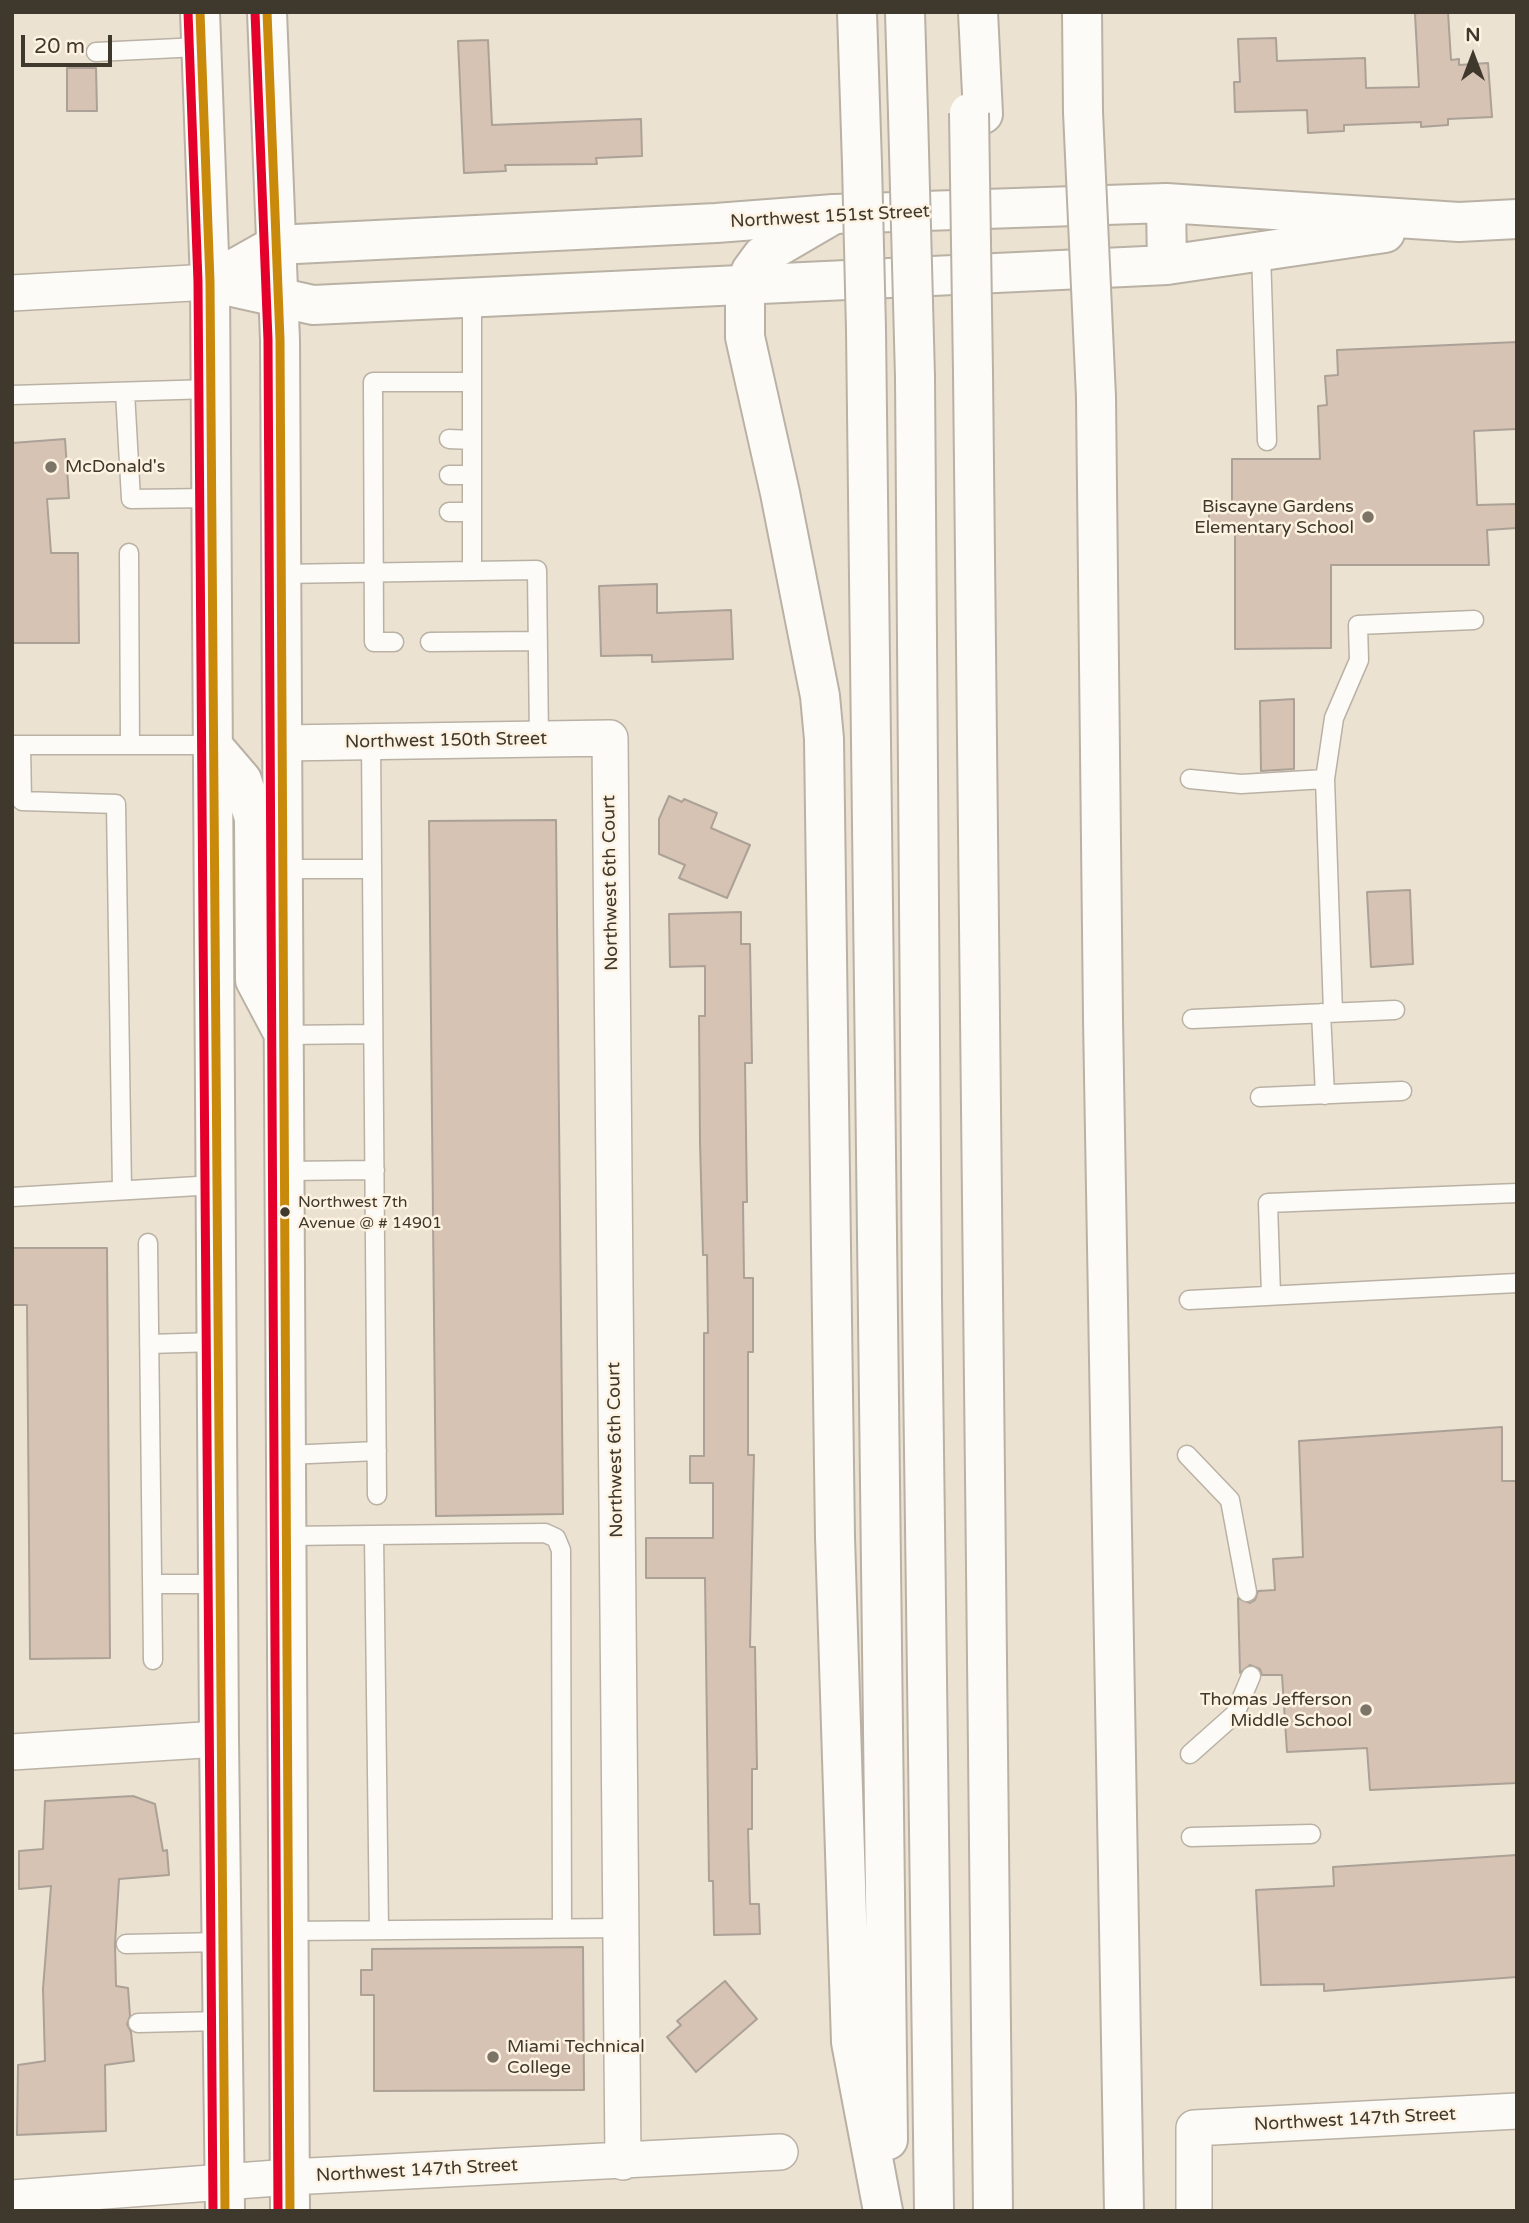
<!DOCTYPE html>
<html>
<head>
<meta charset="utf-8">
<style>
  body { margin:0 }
  #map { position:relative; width:1529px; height:2223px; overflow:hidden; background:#ece2d2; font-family:"Varela Round",sans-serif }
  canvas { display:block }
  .frame { position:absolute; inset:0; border:14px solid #3f382d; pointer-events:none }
  .north { position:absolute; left:1438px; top:21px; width:70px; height:70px; -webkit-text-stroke:5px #fef3e2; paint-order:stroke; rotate:0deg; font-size:19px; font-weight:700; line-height:28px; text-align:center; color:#3f382d }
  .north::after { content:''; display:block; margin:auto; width:24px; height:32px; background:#3f382d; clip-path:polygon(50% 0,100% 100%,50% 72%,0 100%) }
  .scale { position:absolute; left:21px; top:35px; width:91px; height:32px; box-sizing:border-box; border:4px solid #3f382d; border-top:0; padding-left:9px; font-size:21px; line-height:24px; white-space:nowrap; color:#3f382d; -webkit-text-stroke:5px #fef3e2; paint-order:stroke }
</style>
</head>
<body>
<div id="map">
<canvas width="1529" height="2223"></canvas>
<div class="frame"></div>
<div class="north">N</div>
<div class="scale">20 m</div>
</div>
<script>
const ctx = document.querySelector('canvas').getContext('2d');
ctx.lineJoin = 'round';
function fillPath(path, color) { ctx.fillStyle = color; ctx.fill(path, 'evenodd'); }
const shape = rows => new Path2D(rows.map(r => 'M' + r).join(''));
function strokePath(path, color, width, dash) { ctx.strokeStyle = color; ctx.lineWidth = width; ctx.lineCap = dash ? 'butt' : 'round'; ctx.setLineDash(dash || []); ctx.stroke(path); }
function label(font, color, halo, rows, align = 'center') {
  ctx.font = font + ' "Varela Round",sans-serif'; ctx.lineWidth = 5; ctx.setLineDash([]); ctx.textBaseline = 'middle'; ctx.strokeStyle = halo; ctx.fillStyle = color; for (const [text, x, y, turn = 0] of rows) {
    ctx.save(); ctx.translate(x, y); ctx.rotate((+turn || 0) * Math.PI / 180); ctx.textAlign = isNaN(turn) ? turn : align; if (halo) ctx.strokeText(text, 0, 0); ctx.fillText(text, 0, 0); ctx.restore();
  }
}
const building = shape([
  [1419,12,1448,12,1451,60,1459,59,1459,65,1488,63,1492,117,1448,119,1448,125,1421,127,1421,122,1344,125,1344,131,1308,133,1307,110,1235,112,1234,82,1240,82,1238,39,1276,38,1277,61,1365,58,1366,88,1419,87,1415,14,1419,12],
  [488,40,492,125,641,119,642,156,596,158,597,164,505,165,506,171,464,173,458,41,488,40],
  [67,68,96,68,97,111,67,111,67,68],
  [1517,342,1517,429,1474,431,1477,505,1517,504,1517,528,1487,530,1489,565,1331,565,1331,648,1235,649,1235,531,1209,531,1209,505,1232,504,1232,459,1320,459,1318,406,1327,405,1325,376,1338,375,1337,350,1517,342],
  [65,439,69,498,47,499,51,553,78,553,79,643,12,643,12,443,65,439],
  [657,584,657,613,731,610,733,659,652,662,652,655,601,656,599,586,657,584],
  [1294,699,1294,769,1261,771,1260,701,1294,699],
  [669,796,682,802,684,799,717,813,711,828,750,845,727,898,679,878,685,865,659,854,659,819,669,796],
  [556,820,563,1514,436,1516,429,821,556,820],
  [1410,890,1413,964,1371,967,1367,892,1410,890],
  [741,912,741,944,750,944,752,1063,745,1063,747,1202,743,1202,744,1278,753,1278,753,1352,748,1352,748,1455,754,1455,750,1647,755,1647,757,1769,752,1769,752,1829,748,1829,750,1904,759,1904,760,1934,714,1935,713,1881,709,1881,705,1578,646,1578,646,1538,713,1538,713,1483,690,1483,690,1456,704,1456,704,1333,708,1333,707,1255,703,1255,700,1142,699,1016,705,1016,705,966,670,967,669,914,741,912],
  [12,1248,107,1248,110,1658,30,1659,27,1305,12,1305,12,1248],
  [1502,1427,1502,1481,1517,1481,1517,1783,1370,1790,1367,1748,1287,1752,1282,1675,1262,1675,1260,1669,1250,1665,1240,1673,1238,1598,1250,1603,1255,1600,1258,1591,1275,1590,1273,1559,1303,1557,1299,1441,1502,1427],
  [133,1796,155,1804,163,1851,167,1850,169,1875,119,1879,115,1944,116,1986,128,1988,130,2016,127,2024,131,2032,134,2061,105,2065,106,2131,17,2135,18,2065,45,2061,43,1989,51,1886,19,1889,19,1851,43,1849,45,1801,133,1796],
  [1517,1855,1517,1977,1324,1991,1324,1984,1261,1985,1256,1890,1334,1886,1333,1867,1517,1855],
  [583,1947,584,2090,374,2091,374,1995,361,1995,361,1970,372,1970,372,1949,583,1947],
  [725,1981,757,2019,696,2072,667,2037,681,2025,677,2021,725,1981]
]);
const service = shape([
  [96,52,199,47],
  [1261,252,1267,441],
  [472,382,472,571],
  [125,392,131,499,211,498],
  [12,395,211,389],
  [449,439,472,440],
  [449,475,472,475],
  [449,512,472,512],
  [129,553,130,745],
  [280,574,537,570,539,739],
  [394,642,374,642,373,382,472,382,472,299],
  [430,642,538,641],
  [371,742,377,1495],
  [12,745,212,745],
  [21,745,22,801,116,804,122,1190],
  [1190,779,1241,784,1325,779],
  [282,869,372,869],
  [1333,1012,1325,779,1334,718,1359,660,1358,625,1474,620],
  [1321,1013,1325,1095],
  [1192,1019,1395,1010],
  [284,1035,373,1034],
  [1260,1097,1402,1091],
  [285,1171,375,1170],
  [12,1197,215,1185],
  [148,1243,153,1660],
  [1271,1295,1268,1203,1517,1193],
  [1189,1300,1517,1283],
  [149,1344,216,1342],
  [287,1455,377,1451],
  [1187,1455,1230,1500,1247,1592],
  [374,1535,379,1929],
  [287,1536,545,1533,556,1538,561,1550,562,1928],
  [152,1584,218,1584],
  [1190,1754,1235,1714,1251,1676],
  [1191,1837,1311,1834],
  [289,1931,621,1928],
  [126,1944,221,1942],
  [138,2023,222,2021]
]);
const minor = shape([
  [12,293,210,282],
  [282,743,610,738,623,2162],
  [12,1752,219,1739],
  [12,2198,290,2177,780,2152],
  [1194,2211,1194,2128,1517,2111]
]);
const tertiary = shape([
  [1166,203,1167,265],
  [210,282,276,245,716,223,834,214,1166,203,1459,222,1517,219],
  [210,282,313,305,1167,265,1385,233]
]);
const primary = shape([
  [200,12,210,282,219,1739,225,2211],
  [267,12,280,340,290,2211],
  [212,745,242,780,254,818,255,980,281,1029]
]);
const motorway = shape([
  [857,12,862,164],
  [905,12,908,114],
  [978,12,983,114],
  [1082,12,1083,112],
  [834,214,762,256,751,271,745,286,745,337,780,493,820,696,824,739,835,1537,851,2042,883,2211],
  [866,330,888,2140],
  [973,373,993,2211],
  [915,377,922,1298,934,2211],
  [1096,397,1103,1019,1124,2211]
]);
const motorwayBridge = shape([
  [1083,112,1096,397],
  [969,113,973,373],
  [908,114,915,377],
  [862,164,866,330]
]);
const bus1 = shape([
  [200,12,210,282,225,2211],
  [267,12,280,340,290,2211]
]);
const bus2 = shape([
  [188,12,198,282,213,2211],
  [255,12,268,340,278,2211]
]);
const markers = [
  [51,467,7,"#7c7467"],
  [1368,517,7,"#7c7467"],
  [285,1212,6,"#3f382d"],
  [1366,1710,7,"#7c7467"],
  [493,2057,7,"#7c7467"]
];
const busNames = [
  ["Northwest 7th",298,1203],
  ["Avenue @ # 14901",298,1224]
];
const streetNames = [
  ["Northwest 151st Street",830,217,-3],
  ["Northwest 150th Street",446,741,-1],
  ["Northwest 6th Court",611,883,-91],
  ["Northwest 6th Court",616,1450,-91],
  ["Northwest 147th Street",1355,2120,-3],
  ["Northwest 147th Street",417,2171,-3]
];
const poiNames = [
  ["McDonald's",65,467],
  ["Biscayne Gardens",1354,507,"right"],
  ["Elementary School",1354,528,"right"],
  ["Thomas Jefferson",1352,1700,"right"],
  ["Middle School",1352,1721,"right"],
  ["Miami Technical",507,2047],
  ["College",507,2068]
];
fillPath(building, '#d7c3b3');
strokePath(building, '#aba197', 2);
strokePath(service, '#b9b1a4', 21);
strokePath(minor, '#b9b1a4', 38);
strokePath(tertiary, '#b9b1a4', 42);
strokePath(primary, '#b9b1a4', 42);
strokePath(motorway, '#b9b1a4', 42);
strokePath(service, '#fcfbf8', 18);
strokePath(minor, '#fcfbf8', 35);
strokePath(tertiary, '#fcfbf8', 38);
strokePath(primary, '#fcfbf8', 38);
strokePath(motorway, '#fcfbf8', 38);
strokePath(motorwayBridge, '#b9b1a4', 42, []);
strokePath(motorwayBridge, '#fcfbf8', 38);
strokePath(bus1, '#c98a0b', 9);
strokePath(bus2, '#e4002b', 9);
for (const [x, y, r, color] of markers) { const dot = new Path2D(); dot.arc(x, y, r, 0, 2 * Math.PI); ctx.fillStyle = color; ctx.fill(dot); strokePath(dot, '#fef3e2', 2.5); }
label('16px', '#3f382d', '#fef3e2', busNames, 'left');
label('18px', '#3f382d', '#fef3e2', streetNames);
label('18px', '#3f382d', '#fef3e2', poiNames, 'left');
</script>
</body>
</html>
